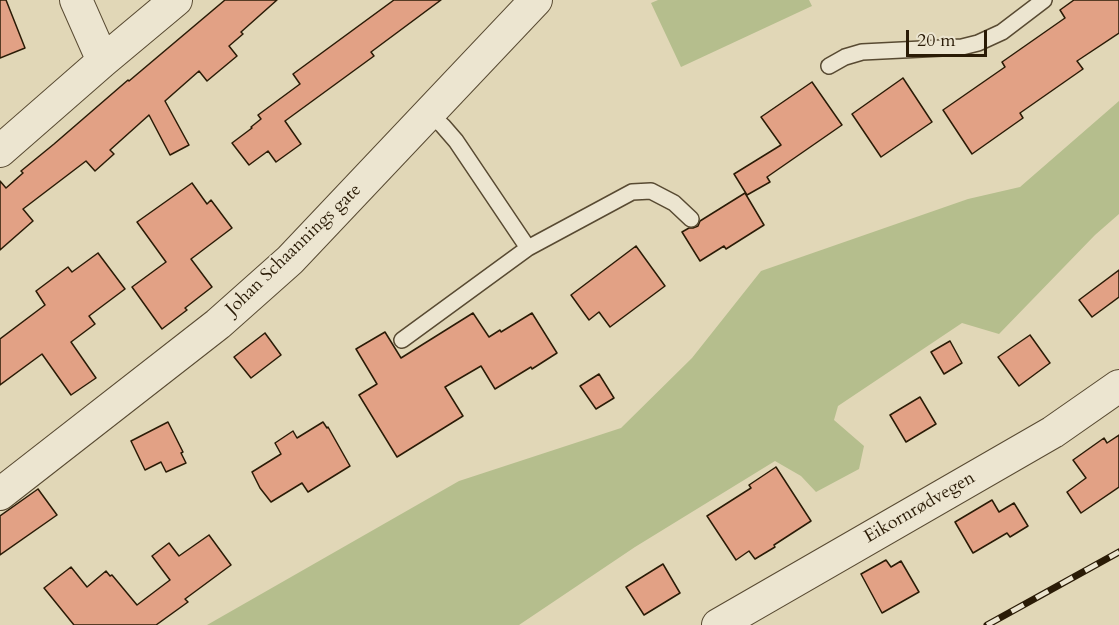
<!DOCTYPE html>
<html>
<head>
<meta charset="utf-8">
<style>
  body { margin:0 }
  #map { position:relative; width:1119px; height:625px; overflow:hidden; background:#e1d7b7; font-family:Cardo,serif }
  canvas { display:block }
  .scale { position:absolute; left:906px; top:30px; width:81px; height:27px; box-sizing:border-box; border:3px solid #2a1b06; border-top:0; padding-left:8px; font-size:18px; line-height:21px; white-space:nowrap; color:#2a1b06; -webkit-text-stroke:4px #ece5d0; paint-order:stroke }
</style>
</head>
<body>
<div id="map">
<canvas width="1119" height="625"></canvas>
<div class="scale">20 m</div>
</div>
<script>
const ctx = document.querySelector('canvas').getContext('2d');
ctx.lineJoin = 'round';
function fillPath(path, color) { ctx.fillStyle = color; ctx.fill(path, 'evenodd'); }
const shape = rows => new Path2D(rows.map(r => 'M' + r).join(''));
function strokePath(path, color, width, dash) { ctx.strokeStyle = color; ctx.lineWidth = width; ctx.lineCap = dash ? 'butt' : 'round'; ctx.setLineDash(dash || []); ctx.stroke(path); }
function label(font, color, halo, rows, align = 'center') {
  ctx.font = font + ' Cardo,serif'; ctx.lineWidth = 4.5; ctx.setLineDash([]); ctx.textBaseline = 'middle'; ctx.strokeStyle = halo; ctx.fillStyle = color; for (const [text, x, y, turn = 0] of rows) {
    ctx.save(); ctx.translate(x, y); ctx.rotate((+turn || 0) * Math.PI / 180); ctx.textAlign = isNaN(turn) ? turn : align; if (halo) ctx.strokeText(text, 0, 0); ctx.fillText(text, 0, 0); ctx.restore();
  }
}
const green = shape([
  [658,0,809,0,812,6,681,67,651,3],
  [1119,101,1119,214,1095,235,999,334,962,323,838,406,834,420,864,446,859,469,816,492,801,476,775,461,635,547,519,625,207,625,459,481,621,428,692,358,761,271,968,199,1020,187]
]);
const building = shape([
  [0,0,6,0,25,48,0,58,0,0],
  [225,0,277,0,241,32,243,34,229,46,237,56,207,81,199,71,165,101,189,145,170,155,149,115,110,150,114,154,95,171,86,161,23,209,33,221,0,250,0,181,6,188,23,173,21,171,54,144,128,80,129,81,225,0],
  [394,0,441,0,371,52,374,56,285,121,301,144,276,162,268,151,249,165,232,143,252,128,251,127,261,119,258,115,300,84,293,74,394,0],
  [1074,0,1119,0,1119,33,1077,61,1083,69,1020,113,1023,118,972,154,943,110,1005,67,1002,62,1065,18,1060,10,1074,0],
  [903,78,932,122,881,157,852,114,903,78],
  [812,82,842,125,767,177,770,182,747,195,734,174,781,145,761,117,812,82],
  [192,183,207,204,211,200,232,228,191,259,212,287,185,308,187,310,162,329,132,287,166,262,137,222,192,183],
  [745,193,764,225,726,249,724,246,700,261,682,232,689,228,693,228,698,226,700,221,745,193],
  [636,246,665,286,610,327,599,312,589,320,571,295,636,246],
  [98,253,125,289,89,316,95,324,71,342,96,378,71,395,42,354,0,385,0,339,45,305,36,291,68,267,72,272,98,253],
  [1119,270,1119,297,1092,317,1079,300,1119,270],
  [473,313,489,337,500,330,501,332,532,313,557,353,532,369,531,367,495,389,481,366,445,387,463,416,397,457,359,395,377,384,356,349,385,332,401,358,473,313],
  [265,333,281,355,251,378,234,357,265,333],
  [1030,335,1050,363,1019,386,998,357,1030,335],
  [950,341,962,363,944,374,931,352,950,341],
  [599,374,614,398,596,409,580,386,599,374],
  [920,397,936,424,906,442,890,415,920,397],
  [168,422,183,452,181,453,186,463,166,472,161,462,145,470,131,441,168,422],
  [323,422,327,428,328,427,350,466,308,492,302,483,271,502,260,488,252,472,281,454,275,443,293,431,297,438,323,422],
  [1119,435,1119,487,1081,513,1067,492,1086,478,1073,460,1104,438,1107,443,1119,435],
  [776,467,811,521,774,545,775,547,755,559,749,551,736,560,707,516,751,488,749,485,776,467],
  [38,489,57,515,0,555,0,516,38,489],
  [992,500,999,512,1014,503,1028,526,1010,537,1007,533,973,553,955,522,992,500],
  [209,535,231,565,185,599,188,602,156,625,74,625,44,588,71,567,87,587,106,571,110,576,112,575,137,605,170,580,152,556,169,543,179,556,209,535],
  [886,560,891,567,901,561,919,592,882,613,861,574,886,560],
  [663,564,680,593,644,615,626,587,663,564]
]);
const lane = shape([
  [829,66,845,57,862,52,962,47,978,43,1002,32,1044,0],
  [429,113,443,126,456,141,528,248],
  [402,340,528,248,632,192,651,191,674,203,691,219]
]);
const street = shape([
  [76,0,103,61],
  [0,151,103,61,176,0],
  [0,494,218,324,290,260,536,0],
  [718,625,1053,432,1119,386]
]);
const rail = shape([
  [987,625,1119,552]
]);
const streetNames = [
  ["Johan Schaannings gate",294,250,-44],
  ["Eikornrødvegen",920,508,-30]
];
fillPath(green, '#b5be8d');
fillPath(building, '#e2a185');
strokePath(building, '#2a1b06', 1.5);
strokePath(lane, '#584a32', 18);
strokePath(street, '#584a32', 34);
strokePath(lane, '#ece5d0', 15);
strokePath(street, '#ece5d0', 32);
strokePath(rail, '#2a1b06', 7);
strokePath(rail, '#ece5d0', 4.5, [14]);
label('18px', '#2a1b06', '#ece5d0', streetNames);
</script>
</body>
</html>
